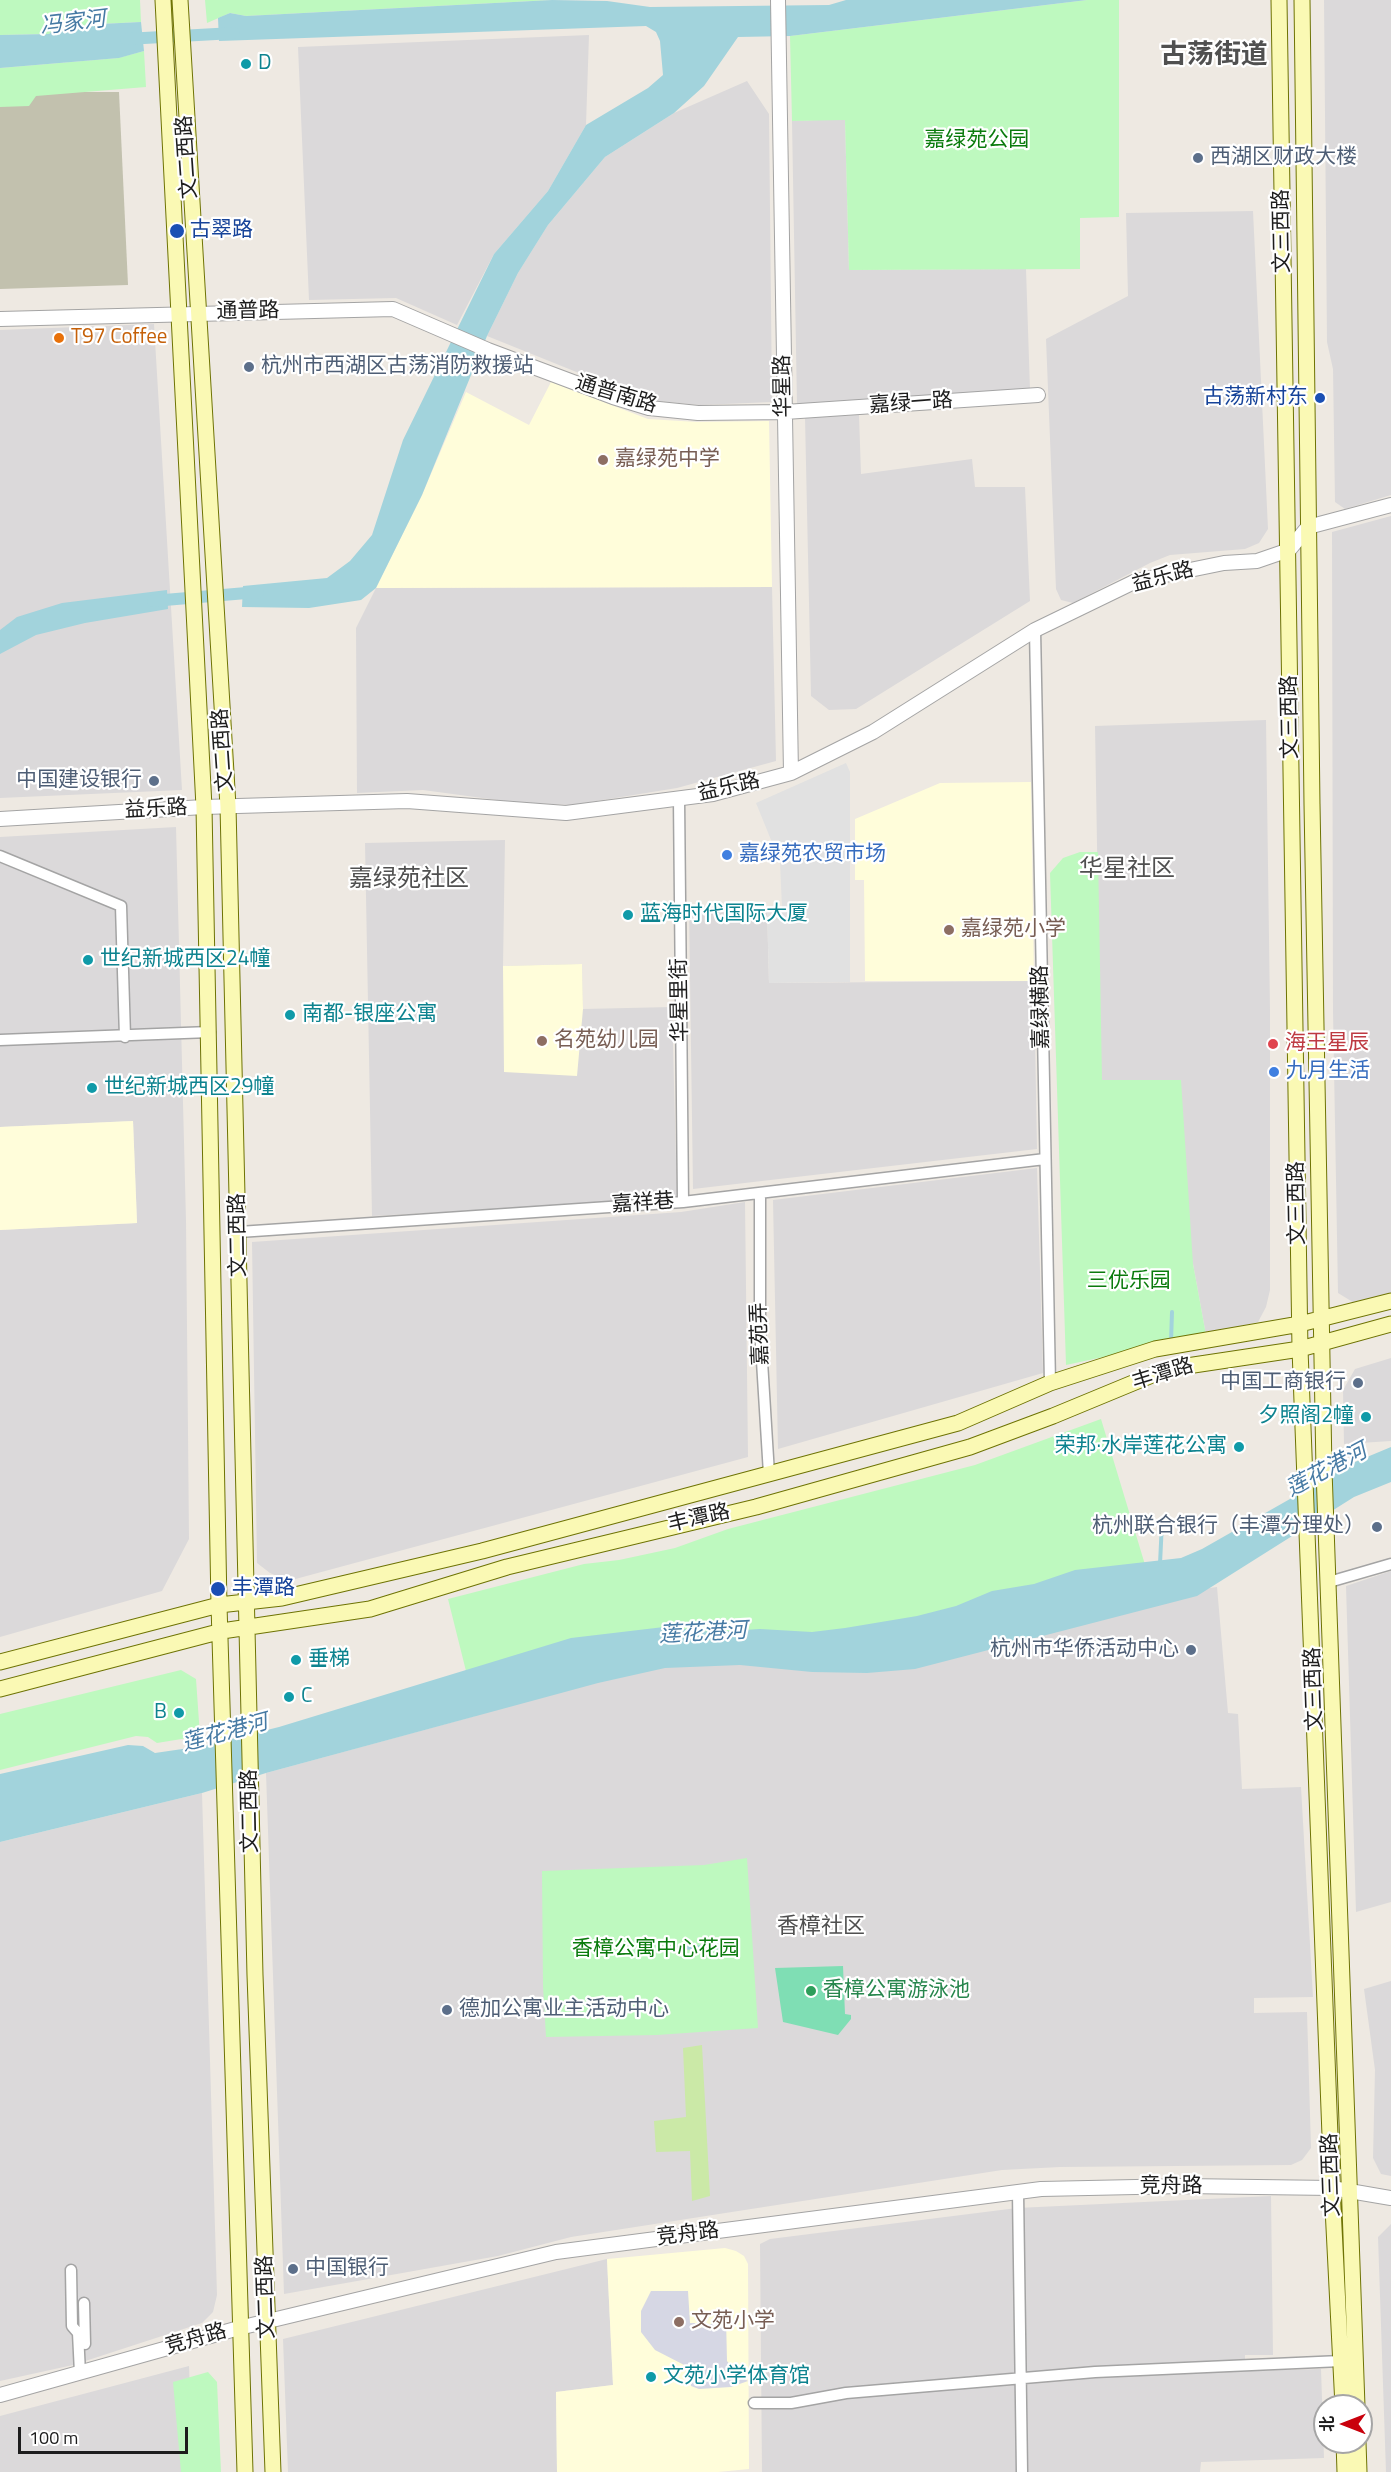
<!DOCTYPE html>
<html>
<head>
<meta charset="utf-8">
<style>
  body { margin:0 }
  #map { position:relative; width:1391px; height:2472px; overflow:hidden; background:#eee9e2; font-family:"Titillium Web","Noto Sans SC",sans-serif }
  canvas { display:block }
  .north { position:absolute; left:1313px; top:2394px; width:60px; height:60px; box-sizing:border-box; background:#fff; border:2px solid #a5a5a5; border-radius:50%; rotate:270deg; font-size:16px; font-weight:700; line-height:24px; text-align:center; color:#1d1d1d }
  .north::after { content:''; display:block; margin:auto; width:21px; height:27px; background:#c9000c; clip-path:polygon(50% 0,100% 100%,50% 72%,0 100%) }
  .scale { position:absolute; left:18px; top:2427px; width:170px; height:27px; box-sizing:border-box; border:3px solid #1d1d1d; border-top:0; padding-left:8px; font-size:18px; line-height:21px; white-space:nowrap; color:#1d1d1d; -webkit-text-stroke:4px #fff; paint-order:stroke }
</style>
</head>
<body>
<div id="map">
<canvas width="1391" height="2472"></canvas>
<div class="north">北</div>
<div class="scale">100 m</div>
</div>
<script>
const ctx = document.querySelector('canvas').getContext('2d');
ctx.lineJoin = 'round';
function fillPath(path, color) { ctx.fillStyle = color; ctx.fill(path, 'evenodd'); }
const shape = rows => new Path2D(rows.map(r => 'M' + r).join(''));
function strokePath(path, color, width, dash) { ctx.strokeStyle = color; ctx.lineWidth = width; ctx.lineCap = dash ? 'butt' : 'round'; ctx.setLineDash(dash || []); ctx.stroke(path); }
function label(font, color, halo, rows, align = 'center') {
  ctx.font = font + ' "Titillium Web","Noto Sans SC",sans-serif'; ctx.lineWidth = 4.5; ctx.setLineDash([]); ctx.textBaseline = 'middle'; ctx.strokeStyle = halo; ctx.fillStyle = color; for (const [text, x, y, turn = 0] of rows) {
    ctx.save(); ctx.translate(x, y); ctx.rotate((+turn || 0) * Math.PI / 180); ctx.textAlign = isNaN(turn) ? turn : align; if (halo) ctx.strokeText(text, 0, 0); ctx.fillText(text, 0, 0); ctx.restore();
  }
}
const residential = shape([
  [1324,0,1391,0,1391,495,1345,509,1335,502,1333,369,1327,342],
  [589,35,586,125,548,191,494,254,457,325,396,298,309,300,298,47],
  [747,81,769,114,772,402,700,405,646,400,487,336,518,273,548,225,605,157,674,113],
  [845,119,849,270,1026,269,1030,390,797,405,792,121],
  [1253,211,1268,529,1259,543,1245,549,1170,555,1150,563,1073,603,1061,600,1056,589,1046,339,1128,296,1126,213],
  [154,324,182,790,0,798,0,330],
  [859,415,861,474,972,459,975,487,1025,487,1030,601,856,709,829,710,811,696,805,417],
  [1391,516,1391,1295,1356,1304,1338,1293,1333,1011,1332,532],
  [772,587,776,761,677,788,572,805,512,802,423,790,357,793,356,628,376,588],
  [1266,720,1270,1011,1270,1290,1266,1307,1258,1322,1206,1335,1193,1264,1101,1080,1095,726],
  [176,827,186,1221,189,1539,162,1591,0,1637,0,1230,137,1223,133,1121,0,1127,0,837],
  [505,840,503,966,582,964,583,1009,672,1007,677,1199,372,1216,365,843],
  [689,906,767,907,769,983,1034,981,1037,1149,693,1189],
  [1037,1168,1043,1373,778,1449,773,1200],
  [745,1202,748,1457,288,1581,270,1573,257,1563,252,1242,681,1212],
  [1391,1358,1391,1441,1344,1444,1343,1390,1355,1369],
  [1391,1571,1391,1902,1356,1912,1346,1586],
  [1217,1587,1228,1713,1238,1714,1242,1789,1301,1787,1313,1997,1254,1998,1254,2013,1307,2012,1311,2148,1302,2160,1291,2165,1060,2167,1002,2170,571,2237,498,2256,284,2294,266,1773,475,1716,520,1690,685,1660],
  [202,1793,217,2295,213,2312,202,2323,73,2365,0,2381,0,1842],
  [1391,1981,1391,2176,1381,2174,1373,2158,1375,2070,1364,1989],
  [1271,2196,1273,2355,1245,2355,1245,2371,1321,2369,1324,2458,1201,2462,1200,2472,762,2472,760,2244,770,2239,1017,2208],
  [1391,2224,1391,2472,1386,2472,1378,2237],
  [607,2259,613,2385,556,2392,557,2472,288,2472,283,2339],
  [189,2366,193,2472,0,2472,0,2416]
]);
const education = shape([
  [551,382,648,419,697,422,769,421,772,587,376,588,422,495,466,392,529,425],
  [1031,782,1034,981,865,981,864,880,855,880,855,819,940,783],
  [582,964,583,1009,577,1076,504,1072,503,966],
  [133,1121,137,1223,0,1230,0,1127],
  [725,2248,736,2251,744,2256,748,2264,749,2469,718,2472,557,2472,556,2392,613,2385,607,2259]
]);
const construction = shape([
  [0,92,119,92,128,285,0,289]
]);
const grass = shape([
  [702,2045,710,2196,692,2201,690,2151,656,2152,654,2121,686,2117,683,2048]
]);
const park = shape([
  [0,0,140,0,141,22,100,24,68,30,56,27,49,34,0,35],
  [205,0,648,0,552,0,246,16,230,13,207,23],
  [1087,0,1119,0,1119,217,1080,218,1080,269,849,270,845,120,792,121,790,36],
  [144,51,146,87,36,96,29,106,0,107,0,68,118,58],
  [1080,852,1098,852,1102,1080,1181,1080,1193,1264,1206,1335,1066,1365,1050,873,1063,858],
  [1101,1419,1146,1568,903,1630,468,1679,448,1599,584,1564,619,1560,675,1548,728,1529,975,1465],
  [181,1670,196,1679,200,1736,157,1743,148,1737,136,1736,0,1770,0,1714],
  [747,1858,758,2028,657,2035,546,2037,543,1986,542,1871,704,1865],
  [208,2372,217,2382,221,2472,181,2472,173,2382]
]);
const pitch = shape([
  [843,1966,845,2014,851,2015,851,2019,838,2035,783,2022,775,1968]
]);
const parking = shape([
  [846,763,850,772,850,982,769,983,767,907,782,907,780,862,756,803]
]);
const plaza = shape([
  [651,2291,688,2291,690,2323,695,2323,698,2329,726,2318,727,2361,736,2373,748,2381,731,2387,699,2389,691,2386,690,2368,655,2350,641,2332,641,2311]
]);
const water = shape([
  [552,0,607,1,650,7,829,5,846,0,1087,0,790,36,738,37,704,86,674,113,605,157,548,225,518,273,487,336,422,495,376,588,361,600,309,608,242,607,243,586,327,578,350,561,372,535,403,440,494,254,548,191,586,125,648,88,663,75,660,41,656,32,646,26,219,41,218,18,230,13,246,16],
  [141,22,144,51,119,58,0,68,0,35,49,34,56,27,68,30,100,24],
  [167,590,168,609,85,623,36,635,0,654,0,630,17,617,62,603],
  [1391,1447,1391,1482,1354,1497,1197,1596,915,1669,867,1673,812,1672,740,1665,665,1668,598,1683,266,1773,202,1793,0,1842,0,1774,128,1745,143,1746,155,1753,203,1746,279,1727,571,1638,664,1627,713,1632,760,1629,812,1632,845,1628,917,1616,956,1606,992,1591,1034,1584,1075,1570,1181,1558,1202,1549,1355,1462]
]);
const stream = shape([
  [1171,1342,1172,1312],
  [1160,1564,1162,1522],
  [664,1948,722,1947]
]);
const canal = shape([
  [126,39,234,33],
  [153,601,258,592]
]);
const minor = shape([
  [1035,630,1050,1383],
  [679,799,683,1202],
  [0,856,121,906,125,1037],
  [0,1040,210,1032],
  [760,1193,760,1329,769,1474],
  [239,1232,683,1202,1045,1159],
  [1329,1582,1391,1564],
  [1018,2192,1022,2472],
  [71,2270,72,2326,78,2333,80,2373],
  [84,2303,85,2344],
  [754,2403,791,2403,846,2393,1095,2372,1341,2361]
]);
const tertiary = shape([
  [778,0,791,773],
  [0,319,393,309,488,350,613,397,649,408,698,413,785,412,1038,395],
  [0,819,204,807,407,801,566,813,713,794,791,773,873,732,1035,630,1136,581,1224,563,1257,561,1289,550,1308,527,1391,505],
  [0,2395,239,2328,556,2252,1041,2189,1183,2186,1332,2188,1391,2198]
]);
const secondary = shape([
  [163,0,204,807,219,1605,245,2472],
  [180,0,228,806,255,1975,273,2472],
  [1279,0,1300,1349,1332,2188,1343,2406],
  [1302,0,1312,804,1324,1470,1357,2406],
  [0,1662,219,1605,282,1598,482,1551,958,1423,1050,1383,1155,1349,1300,1324,1391,1301],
  [0,1689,222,1631,370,1609,507,1567,756,1507,970,1447,1053,1416,1157,1373,1187,1366,1300,1349,1391,1324],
  [1344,2442,1345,2472],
  [1358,2442,1359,2472]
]);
const markers = [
  [246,64,6,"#0f9aa8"],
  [1198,158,6,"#5c6f8a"],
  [177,231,8,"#1a4fb4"],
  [59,338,6,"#e8710a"],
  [249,367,6,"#5c6f8a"],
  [1320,398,6,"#1a4fb4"],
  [603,460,6,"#8d6e63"],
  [154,781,6,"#5c6f8a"],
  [727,855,6,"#3f7fe0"],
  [628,915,6,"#0f9aa8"],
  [949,930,6,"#8d6e63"],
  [88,960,6,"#0f9aa8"],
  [290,1015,6,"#0f9aa8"],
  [542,1041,6,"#8d6e63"],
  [1273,1044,6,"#e0444e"],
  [1274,1072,6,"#3f7fe0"],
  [92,1088,6,"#0f9aa8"],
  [1358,1383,6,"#5c6f8a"],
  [1366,1417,6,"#0f9aa8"],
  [1239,1447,6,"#0f9aa8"],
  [1377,1527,6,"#5c6f8a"],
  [218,1589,8,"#1a4fb4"],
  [1191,1650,6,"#5c6f8a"],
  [296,1660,6,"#0f9aa8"],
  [289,1697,6,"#0f9aa8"],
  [179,1713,6,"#0f9aa8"],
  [811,1991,6,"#2e9e5b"],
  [447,2010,6,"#5c6f8a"],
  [293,2269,6,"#5c6f8a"],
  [679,2322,6,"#8d6e63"],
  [651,2377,6,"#0f9aa8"]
];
const cultureNames = [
  ["D",258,64],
  ["蓝海时代国际大厦",640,915],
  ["世纪新城西区24幢",100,960],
  ["南都-银座公寓",302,1015],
  ["世纪新城西区29幢",104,1088],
  ["夕照阁2幢",1354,1417,"right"],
  ["荣邦·水岸莲花公寓",1227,1447,"right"],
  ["垂梯",308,1660],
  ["C",301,1697],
  ["B",167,1713,"right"],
  ["文苑小学体育馆",663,2377]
];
const parkNames = [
  ["嘉绿苑公园",977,141],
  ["三优乐园",1129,1282],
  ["香樟公寓中心花园",656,1950]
];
const streetNames = [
  ["文二西路",188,157,-94],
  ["文三西路",1283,231,-91],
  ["通普路",248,312,-1],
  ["华星路",784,386,-91],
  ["通普南路",616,395,17],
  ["嘉绿一路",911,404,-4],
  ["益乐路",1163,578,-15],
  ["文三西路",1291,717,-91],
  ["文二西路",224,750,-94],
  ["益乐路",729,788,-13],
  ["益乐路",156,810,-3],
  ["华星里街",681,1000,-91],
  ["嘉绿横路",1042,1007,-91],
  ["文三西路",1298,1203,-91],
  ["嘉祥巷",643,1204,-4],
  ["文二西路",239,1235,-91],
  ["嘉苑弄",761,1334,-92],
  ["丰潭路",1163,1375,-17],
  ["丰潭路",699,1519,-13],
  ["文三西路",1315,1689,-92],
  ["文二西路",251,1811,-91],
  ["文三西路",1332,2175,-92],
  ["竞舟路",1171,2187],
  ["竞舟路",688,2235,-7],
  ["文二西路",267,2297,-92],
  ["竞舟路",196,2340,-16]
];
const serviceNames = [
  ["西湖区财政大楼",1210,158],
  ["杭州市西湖区古荡消防救援站",261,367],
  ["中国建设银行",142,781,"right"],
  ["中国工商银行",1346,1383,"right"],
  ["杭州联合银行（丰潭分理处）",1365,1527,"right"],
  ["杭州市华侨活动中心",1179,1650,"right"],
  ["德加公寓业主活动中心",459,2010],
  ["中国银行",305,2269]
];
const transitNames = [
  ["古翠路",190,231],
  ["古荡新村东",1308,398,"right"],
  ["丰潭路",232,1589]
];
const foodNames = [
  ["T97 Coffee",71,338]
];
const educationNames = [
  ["嘉绿苑中学",615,460],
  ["嘉绿苑小学",961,930],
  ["名苑幼儿园",554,1041],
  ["文苑小学",691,2322]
];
const shopNames = [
  ["嘉绿苑农贸市场",739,855],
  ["九月生活",1286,1072]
];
const healthNames = [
  ["海王星辰",1285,1044]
];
const leisureNames = [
  ["香樟公寓游泳池",823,1991]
];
const waterNames = [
  ["冯家河",73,24,-7],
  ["莲花港河",1327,1471,-28],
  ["莲花港河",703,1634,-3],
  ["莲花港河",225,1734,-15]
];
const neighbourhoodNames = [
  ["香樟社区",821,1928]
];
const quarterNames = [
  ["华星社区",1127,870],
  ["嘉绿苑社区",409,880]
];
const districtNames = [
  ["古荡街道",1214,56]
];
fillPath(residential, '#dbd9da');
fillPath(education, '#fffdda');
fillPath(construction, '#c2c1ae');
fillPath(grass, '#cbe9a7');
fillPath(park, '#bef9bf');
fillPath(pitch, '#7fdeb4');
fillPath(parking, '#e1e1e1');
fillPath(plaza, '#d6d7e4');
fillPath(water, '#a2d3dc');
strokePath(stream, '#a2d3dc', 4);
strokePath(canal, '#a2d3dc', 12);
strokePath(minor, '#a4a4a4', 13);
strokePath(tertiary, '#a4a4a4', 16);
strokePath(secondary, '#6e7304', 17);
strokePath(minor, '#fff', 10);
strokePath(tertiary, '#fff', 14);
strokePath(secondary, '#faf9b4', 15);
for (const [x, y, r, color] of markers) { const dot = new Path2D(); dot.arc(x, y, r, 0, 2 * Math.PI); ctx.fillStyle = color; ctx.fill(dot); strokePath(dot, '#fff', 2); }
label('21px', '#0d838f', '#fff', cultureNames, 'left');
label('21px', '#0a7b0d', '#fff', parkNames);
label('21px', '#1d1d1d', '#fff', streetNames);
label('21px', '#4e5e75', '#fff', serviceNames, 'left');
label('21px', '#164399', '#fff', transitNames, 'left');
label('21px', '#c56008', '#fff', foodNames, 'left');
label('21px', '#785e54', '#fff', educationNames, 'left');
label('21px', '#366cbe', '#fff', shopNames, 'left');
label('21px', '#be3a42', '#fff', healthNames, 'left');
label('21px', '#27864d', '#fff', leisureNames, 'left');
label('italic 22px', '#467aa4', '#fff', waterNames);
label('22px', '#505050', '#fff', neighbourhoodNames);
label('24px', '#505050', '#fff', quarterNames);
label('bold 27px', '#505050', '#fff', districtNames);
</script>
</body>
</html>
